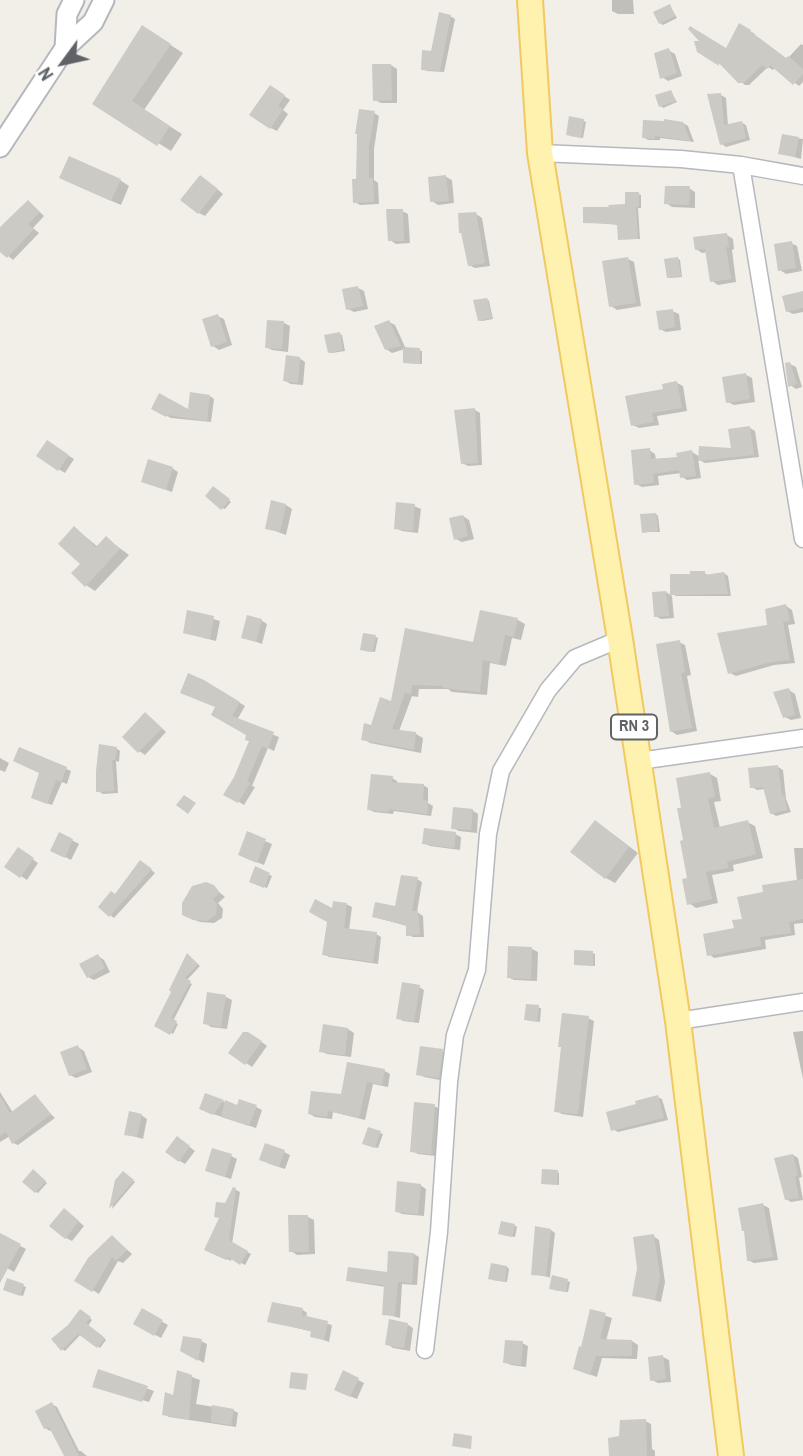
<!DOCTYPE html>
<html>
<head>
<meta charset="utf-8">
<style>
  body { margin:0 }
  #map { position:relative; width:803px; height:1456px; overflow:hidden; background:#f1efe8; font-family:"Archivo Narrow",sans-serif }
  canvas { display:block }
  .north { position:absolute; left:28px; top:28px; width:70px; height:70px; -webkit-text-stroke:5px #fff; paint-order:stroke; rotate:237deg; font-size:19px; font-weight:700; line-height:28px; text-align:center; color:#5f6368 }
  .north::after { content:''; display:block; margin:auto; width:24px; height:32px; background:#5f6368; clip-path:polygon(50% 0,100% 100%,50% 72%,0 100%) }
</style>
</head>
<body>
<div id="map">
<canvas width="803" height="1456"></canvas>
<div class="north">N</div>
</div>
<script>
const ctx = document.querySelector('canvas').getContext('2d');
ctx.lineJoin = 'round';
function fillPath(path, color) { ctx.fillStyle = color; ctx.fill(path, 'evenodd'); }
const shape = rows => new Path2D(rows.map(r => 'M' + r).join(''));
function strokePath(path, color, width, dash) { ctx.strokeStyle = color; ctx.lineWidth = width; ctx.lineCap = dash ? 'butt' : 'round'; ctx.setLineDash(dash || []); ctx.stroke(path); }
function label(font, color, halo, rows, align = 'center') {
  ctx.font = font + ' "Archivo Narrow",sans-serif'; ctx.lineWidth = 5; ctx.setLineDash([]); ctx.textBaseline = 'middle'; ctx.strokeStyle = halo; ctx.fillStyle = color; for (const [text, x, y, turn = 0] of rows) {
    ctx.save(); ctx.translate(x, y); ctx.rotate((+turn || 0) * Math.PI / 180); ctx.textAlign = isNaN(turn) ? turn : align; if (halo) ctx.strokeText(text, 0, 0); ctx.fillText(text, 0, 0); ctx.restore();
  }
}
const shadow = shape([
  [612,0,633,0,634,14,618,14,612,11],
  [670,6,677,18,663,25,660,23],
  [450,16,455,19,444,72,427,71,423,69],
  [740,25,755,34,754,35,787,59,801,44,803,45,803,82,799,86,775,67,773,70,768,67,749,85,745,85,723,66,698,51,727,50],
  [155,35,183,53,144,110,182,134,171,151,94,103],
  [668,50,675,54,682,76,668,81,662,77],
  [391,65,397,69,397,103,381,103,375,100],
  [277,91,290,100,283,110,288,114,277,131,271,128],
  [671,92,677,102,663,108,661,106],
  [721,95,726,98,728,126,742,123,746,125,750,140,726,147,722,144],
  [374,113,379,116,374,149,374,180,378,183,379,204,360,205,355,202,358,180],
  [583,121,586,122,583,138,570,136],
  [683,123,688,126,694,142,660,138,660,140,648,140,643,137],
  [783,136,803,139,801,159,780,153],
  [446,177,452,180,454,203,438,205,432,201],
  [120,180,129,186,121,205,71,183],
  [206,180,223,194,205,216,199,213],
  [689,188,695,192,695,208,672,207,666,203],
  [638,194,641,195,641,208,638,208,640,239,620,239,619,225,585,222,611,209,626,205],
  [29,202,44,216,33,228,39,233,13,260,0,249,0,231],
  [402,211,408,214,410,243,396,244,390,240],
  [476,214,482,218,490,266,475,268,469,265],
  [727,235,733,239,734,249,732,250,736,282,718,285,712,281,708,252,702,253,696,249],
  [791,243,797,246,802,271,786,274,780,270],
  [628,259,634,262,641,306,617,310,611,306],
  [678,259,680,260,682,277,671,278,668,277],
  [358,288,364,291,368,309,354,312,348,309],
  [803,293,803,312,793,314,787,311],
  [487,299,489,301,493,319,482,321,479,320],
  [672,311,679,314,681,330,666,332,660,329],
  [217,316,224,319,232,345,219,350,213,346],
  [389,322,395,325,406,349,422,351,422,364,407,363,405,349,392,353,386,349],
  [284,323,290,326,288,352,272,350,266,347],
  [339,334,342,335,345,351,332,353,329,352],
  [299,358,305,362,303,385,291,384,285,381],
  [790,364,796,367,802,387,796,389,790,385],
  [746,375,752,378,755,402,734,405,728,402],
  [677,383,683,386,687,411,657,416,659,425,639,428,633,425,665,390],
  [210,396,214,399,211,422,171,418,154,409,189,411],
  [475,410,480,413,482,465,468,466,462,463],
  [750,428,755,431,759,457,705,463,698,459,701,478,687,480,681,476,681,473,658,476,659,485,642,487,636,484,649,450,655,454,656,460,679,458,692,452,700,457,733,450],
  [47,443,74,459,65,473,38,456],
  [172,468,178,472,172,492,149,484],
  [216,489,231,502,225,509,222,508],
  [286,505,292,509,286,535,267,528],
  [414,506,421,509,418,533,402,531,396,528],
  [656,514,658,516,660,532,643,532],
  [463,516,469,520,474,539,462,542,456,539],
  [75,528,98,547,106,538,129,555,95,591,86,585],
  [704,573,708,575,724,573,728,576,731,596,676,596,672,594],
  [666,592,672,596,674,618,661,619,655,616],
  [786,606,792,610,795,624,788,625,795,663,774,665,736,676,730,673],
  [189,612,220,621,216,641,184,633],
  [482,612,518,620,525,624,521,640,512,638,506,666,490,663,487,695,452,692,448,689,419,689,418,697,412,696,399,731,416,734,423,738,421,753,370,743,363,739,392,703,406,630,475,644],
  [261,620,267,624,262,644,243,637],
  [375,637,378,638,375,652,364,651],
  [679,642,685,645,691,675,687,676,697,731,677,735,671,731],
  [204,681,245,706,237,720,279,737,274,751,268,748,252,786,255,787,244,805,226,794,236,777,251,741,249,734,217,707],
  [789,690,795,694,801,718,791,720,785,717],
  [151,718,166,732,145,755,139,751],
  [116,748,120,751,119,762,116,761,118,793,103,794,98,791],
  [20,749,71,771,67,784,62,782,52,805,38,800,41,772],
  [0,758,9,763,5,772,0,770],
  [778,767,783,770,786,799,791,812,776,816,771,813,765,789,757,790,752,787],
  [710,774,717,778,721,801,714,802,720,828,747,822,755,826,763,858,733,865,734,871,712,875,718,903,696,908,689,903,683,809],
  [392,778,397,781,397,784,423,785,428,788,428,803,433,806,431,816,394,811,393,814,374,812,368,809],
  [472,810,478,814,477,833,459,831,453,828],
  [605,828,638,853,615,883,606,878],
  [60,834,79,844,71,860,52,850],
  [248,834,272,844,264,865,246,858],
  [455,834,461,837,460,850,430,846,424,843],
  [794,848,803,848,803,923,794,924,795,935,765,940,766,949,714,958,709,954,736,929,765,893,797,882],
  [24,853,38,863,27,880,21,876],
  [145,865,155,873,114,918,110,915,116,896],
  [256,869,272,876,267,888,251,881],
  [417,879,422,882,417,912,423,916,424,937,413,937,408,935,407,926,374,917,397,909],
  [213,887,225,897,218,903,223,909,222,918,214,923,200,922,190,918],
  [346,904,352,907,349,930,376,934,381,937,378,964,329,957,324,954,334,911],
  [532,949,538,952,537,981,514,980,508,977],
  [593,953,595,954,595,966,576,964],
  [98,956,104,960,110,972,94,980,88,977],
  [190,957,200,966,186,981,192,984,173,1021,178,1024,173,1034,156,1025],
  [419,987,424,990,419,1023,403,1021,398,1018],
  [226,997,232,1000,227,1029,211,1027,205,1023],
  [527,1006,541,1008,540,1022,526,1019],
  [588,1018,594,1021,583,1117,562,1114,556,1111],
  [348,1029,354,1033,351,1057,327,1054,321,1051],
  [803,1031,803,1079,793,1032],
  [255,1037,267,1046,252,1067,246,1063],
  [78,1047,84,1051,92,1072,76,1078,70,1075],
  [442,1051,448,1055,445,1081,424,1077,418,1074],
  [385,1071,390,1074,388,1087,373,1084,365,1120,333,1112,332,1119,315,1117,310,1114],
  [0,1092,13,1113,41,1104,55,1118,18,1145,13,1143,10,1136,0,1142],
  [206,1095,238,1107,256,1107,262,1110,256,1128,207,1112],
  [657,1097,662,1099,668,1120,618,1132,613,1129,639,1106],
  [434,1106,440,1109,436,1156,418,1154,412,1151],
  [141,1115,147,1119,143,1139,126,1134],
  [380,1133,383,1134,378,1148,366,1145],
  [183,1142,195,1151,185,1164,180,1161],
  [284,1152,290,1155,285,1169,267,1163],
  [793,1155,798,1158,802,1177,799,1178,803,1200,791,1202,786,1199],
  [231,1156,237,1159,231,1179,213,1173],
  [557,1172,559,1173,559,1185,543,1183],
  [35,1173,47,1183,38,1193,36,1192],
  [125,1174,135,1182,112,1209,117,1180],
  [420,1185,426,1189,424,1216,402,1214,396,1211],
  [234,1189,240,1192,232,1244,251,1254,245,1265,232,1258,231,1261,206,1249],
  [763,1205,769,1208,778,1260,754,1263,748,1260],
  [70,1214,84,1226,72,1241,66,1238],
  [308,1217,314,1220,315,1254,297,1255,291,1251],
  [514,1225,517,1227,515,1237,503,1235],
  [551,1230,555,1233,550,1277,570,1282,568,1292,554,1290,553,1278,533,1274],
  [0,1235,26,1249,14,1272,0,1264],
  [653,1236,659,1240,665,1282,661,1302,634,1295],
  [113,1237,132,1254,123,1263,118,1261,99,1294,76,1280],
  [414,1254,419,1257,417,1285,402,1284,400,1318,384,1314,386,1287,353,1282,348,1280,388,1274],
  [507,1267,509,1269,507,1282,492,1280],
  [8,1280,26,1287,23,1296,7,1291],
  [303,1310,307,1313,306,1318,332,1325,329,1342,312,1336,313,1332,269,1321],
  [81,1311,92,1320,88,1326,106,1340,100,1348,81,1334,65,1351,62,1349,69,1326],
  [143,1311,168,1325,161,1338,135,1324],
  [591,1311,612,1318,606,1341,632,1341,638,1345,637,1359,602,1358,597,1377,575,1369,583,1349],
  [407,1324,413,1328,410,1351,393,1348,387,1344],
  [201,1341,207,1344,204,1363,182,1350],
  [522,1343,528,1346,526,1367,511,1365,505,1362],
  [663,1357,669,1360,671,1382,658,1383,652,1380],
  [99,1371,154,1391,149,1402,98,1387],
  [178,1372,200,1380,196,1404,233,1410,238,1413,236,1427,169,1417,164,1414,174,1397],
  [344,1373,364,1383,357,1399,342,1393],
  [52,1404,57,1407,79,1451,81,1451,87,1456,66,1456,53,1429,50,1431,45,1428],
  [645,1421,651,1424,652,1449,655,1451,655,1456,611,1456,621,1438]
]);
const building = shape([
  [670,4,675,16,659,24,653,12],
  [439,12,451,15,440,71,421,70,422,50,431,51],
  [739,23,751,30,750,31,786,58,788,56,803,69,803,74,793,85,770,65,768,69,762,65,744,83,738,83,718,62,719,66,697,52,694,41,699,41,688,29,690,26,726,48],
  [142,25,171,44,132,101,170,126,157,146,92,104],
  [669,48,677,73,660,79,654,53],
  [372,64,391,64,392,100,373,101],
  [270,85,285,95,278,106,283,109,270,129,249,115],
  [671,90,676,101,659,107,655,95],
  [721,93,724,125,742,121,746,138,720,145,707,94],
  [359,109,375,111,369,146,369,178,373,178,374,202,353,203,352,179,356,179,357,134,355,134],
  [569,116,584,119,581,138,566,135],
  [664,119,683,122,690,141,655,136,655,139,642,138,643,120,664,121],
  [782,134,799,137,795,157,778,154],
  [69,156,121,179,111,201,59,178],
  [200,175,218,189,198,214,180,200],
  [446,175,449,201,430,202,428,177],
  [665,186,690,186,689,205,664,204],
  [625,192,639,192,639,207,636,207,638,239,618,240,617,224,583,223,583,207,609,207,608,205,625,204],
  [28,200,40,212,28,224,34,229,7,258,0,252,0,227],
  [386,209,403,209,404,241,388,241],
  [476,212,485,263,468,266,461,233,459,233,458,213],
  [727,233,729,247,726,247,731,279,710,282,705,249,695,250,693,237],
  [792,241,796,268,778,271,774,244],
  [628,257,636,303,609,307,602,261],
  [678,257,681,276,667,278,664,259],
  [358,286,363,306,346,310,342,289],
  [803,291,803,308,786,312,782,296],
  [487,298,492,318,478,321,473,300],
  [673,309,675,327,659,330,656,311],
  [218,314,227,342,211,347,202,319],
  [267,320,284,321,282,349,265,348],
  [389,320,401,346,385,350,374,326],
  [340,332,343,350,328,353,324,335],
  [403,347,420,348,420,364,403,363],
  [286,355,300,357,298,383,283,381],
  [790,362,797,384,788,387,785,363],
  [746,373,750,399,726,403,722,377],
  [677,381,682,408,652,413,654,422,631,426,625,396,663,389,662,384],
  [190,392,210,395,207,421,167,415,166,417,151,409,159,393,188,409],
  [475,408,478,463,461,464,454,410],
  [750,426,754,455,698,461,699,446,731,448,728,429],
  [47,440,69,455,58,471,36,456],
  [650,448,651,459,677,457,676,453,692,450,696,476,680,478,679,470,653,474,654,483,634,485,631,450],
  [148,459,173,467,166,490,141,482],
  [213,486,230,499,221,510,205,496],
  [271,500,286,504,280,532,265,529],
  [396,502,415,504,413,531,394,529],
  [656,513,658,531,642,533,640,514],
  [463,515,468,536,454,540,449,518],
  [74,526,96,547,106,536,120,549,85,587,71,573,80,564,58,544],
  [690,571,705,571,705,575,724,572,728,594,670,595,670,574,690,574],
  [666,591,669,616,654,617,652,592],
  [786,604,790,621,783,622,790,660,767,663,728,674,717,633,767,625,765,609],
  [187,610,214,616,210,639,183,633],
  [480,610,518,618,514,637,505,635,499,664,483,660,480,692,443,688,443,686,412,685,411,694,405,693,392,729,416,732,414,750,361,740,364,723,371,725,380,697,391,701,405,628,473,642],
  [247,615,262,619,256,642,241,638],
  [363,633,376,635,373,652,360,650],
  [680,640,685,672,681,673,692,728,670,732,656,644],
  [188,673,204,680,240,702,232,716,274,732,268,749,262,746,247,781,250,783,238,803,223,795,234,777,249,741,245,740,246,735,211,715,215,707,180,693],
  [789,688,795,715,783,718,773,692],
  [145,712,162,728,138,753,122,737],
  [99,744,117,747,115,760,112,760,114,791,96,792,96,771],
  [19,747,67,767,61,782,56,780,47,804,31,798,39,773,13,761],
  [778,765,782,796,784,795,787,810,770,814,763,787,750,788,748,768],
  [710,772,715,797,708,798,714,828,748,820,756,854,727,862,728,868,706,872,712,899,687,905,682,879,687,878,680,841,683,840,677,808,681,808,676,778],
  [371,774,393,776,392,782,424,784,423,800,428,801,427,814,389,809,389,812,367,810],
  [184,795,196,803,188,814,176,805],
  [453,807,473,809,471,830,451,829],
  [595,820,629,847,605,879,570,852],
  [424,828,456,832,454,848,422,844],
  [247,831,266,839,257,863,238,855],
  [59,832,73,839,65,858,50,851],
  [18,847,34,858,20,878,4,867],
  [140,860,152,869,109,917,98,907,111,891,115,894],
  [255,866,270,873,264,888,249,882],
  [401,875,418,877,412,911,418,911,420,935,406,936,406,925,372,917,375,902,395,906],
  [803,879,803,919,789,922,791,933,760,937,761,946,707,956,703,934,734,928,732,920,742,919,737,897,763,892,762,885],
  [206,882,214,885,220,893,213,899,217,904,216,915,207,921,193,920,182,915,182,903,192,886],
  [315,899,332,908,333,901,347,903,344,928,377,932,373,962,322,955,327,922,309,912],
  [508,946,532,947,531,979,507,978],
  [574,950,593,951,593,966,574,965],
  [187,953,198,964,185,978,191,981,171,1018,177,1021,170,1035,154,1026,171,992,169,990],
  [98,954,105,968,87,978,79,964],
  [402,982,420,985,414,1022,396,1019],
  [207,992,226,995,221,1027,203,1024],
  [526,1004,539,1005,537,1022,524,1020],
  [562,1013,589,1016,578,1114,554,1112,561,1047,558,1047],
  [323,1024,348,1028,345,1055,319,1052],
  [243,1032,248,1032,262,1041,245,1065,228,1053],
  [78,1045,87,1069,69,1076,60,1052],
  [420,1046,443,1049,439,1078,416,1075],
  [347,1062,385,1069,382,1085,367,1082,359,1118,328,1111,327,1117,308,1114,311,1091,341,1094],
  [205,1093,224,1100,213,1115,199,1109],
  [35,1094,51,1114,12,1144,6,1132,0,1136,0,1096,10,1113],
  [658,1095,664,1118,611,1131,606,1112,636,1104,635,1101],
  [239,1099,257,1105,249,1126,221,1117,225,1100,237,1105],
  [414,1102,435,1104,431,1154,410,1152],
  [129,1111,142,1114,137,1137,124,1135],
  [368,1127,381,1131,375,1148,362,1144],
  [177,1136,190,1146,179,1162,165,1152],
  [265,1143,285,1150,279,1167,259,1160],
  [212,1148,232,1154,225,1177,205,1171],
  [793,1154,798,1175,795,1176,799,1198,785,1200,774,1158],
  [33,1169,46,1181,35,1193,22,1182],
  [542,1169,558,1170,557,1185,541,1184],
  [123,1171,134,1180,109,1209,115,1180],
  [397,1181,421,1184,418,1214,395,1212],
  [233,1187,236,1188,229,1240,248,1251,240,1265,228,1257,226,1260,204,1250,219,1218,214,1217,216,1202,225,1203],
  [763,1203,773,1257,747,1261,744,1231,742,1231,738,1208],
  [64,1208,79,1221,65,1239,49,1226],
  [288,1215,308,1215,309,1252,289,1252],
  [501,1221,515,1224,512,1237,498,1234],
  [535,1226,551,1229,546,1276,531,1275],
  [0,1233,21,1244,0,1283],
  [654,1234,660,1277,655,1300,632,1296,637,1268,633,1237],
  [112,1235,127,1250,116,1261,112,1257,92,1292,74,1281,88,1258],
  [388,1251,414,1253,412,1283,398,1282,395,1316,382,1315,384,1285,346,1281,348,1267,387,1272],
  [491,1263,507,1266,505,1282,488,1279],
  [552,1275,568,1279,566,1292,549,1289],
  [7,1278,24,1284,20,1296,3,1290],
  [272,1302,303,1308,302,1315,328,1321,324,1340,310,1337,311,1331,267,1322],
  [142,1308,163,1320,154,1336,133,1324],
  [80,1309,91,1317,86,1323,105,1338,97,1348,78,1334,61,1351,51,1339,68,1325],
  [590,1309,606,1313,600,1339,632,1340,632,1356,596,1356,590,1375,573,1369,579,1346,581,1347],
  [389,1319,408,1323,404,1348,385,1345],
  [183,1336,202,1339,198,1361,180,1351],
  [505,1340,523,1341,521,1365,503,1363],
  [663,1355,666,1379,650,1381,648,1357],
  [98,1369,148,1386,142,1402,92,1387],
  [177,1370,192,1375,189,1420,162,1415,165,1392,173,1395],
  [343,1370,359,1378,350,1397,334,1390],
  [291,1372,308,1374,306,1390,289,1388],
  [52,1402,79,1456,64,1456,49,1427,44,1429,35,1411],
  [212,1405,234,1409,231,1425,211,1422],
  [646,1419,647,1456,609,1456,608,1438,619,1436,620,1420],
  [454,1433,472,1436,471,1449,452,1446]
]);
const minor = shape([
  [540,153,681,159,741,165,803,176],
  [741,165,803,539],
  [639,761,803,738],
  [678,1021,803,1002],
  [425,1350,439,1232,449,1082,455,1035,477,970,488,834,501,771,548,690,575,658,620,639]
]);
const tertiary = shape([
  [65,48,67,14,74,0],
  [0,147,65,48,93,22,104,0]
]);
const primary = shape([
  [530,0,540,153,620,639,678,1021,731,1456]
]);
const shields = [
  [634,727,46]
];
const shieldNames = [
  ["RN 3",634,727]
];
fillPath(shadow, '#0003');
fillPath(building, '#cccac5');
strokePath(minor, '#b5b8bc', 19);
strokePath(tertiary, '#b5b8bc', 23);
strokePath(primary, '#f2c960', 28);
strokePath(minor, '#fff', 16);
strokePath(tertiary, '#fff', 19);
strokePath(primary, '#fff2af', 24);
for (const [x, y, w] of shields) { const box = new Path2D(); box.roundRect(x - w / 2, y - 12.5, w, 25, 5); ctx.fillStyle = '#fff'; ctx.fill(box); strokePath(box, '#5f6368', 2); }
label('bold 16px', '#5f6368', null, shieldNames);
</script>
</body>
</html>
